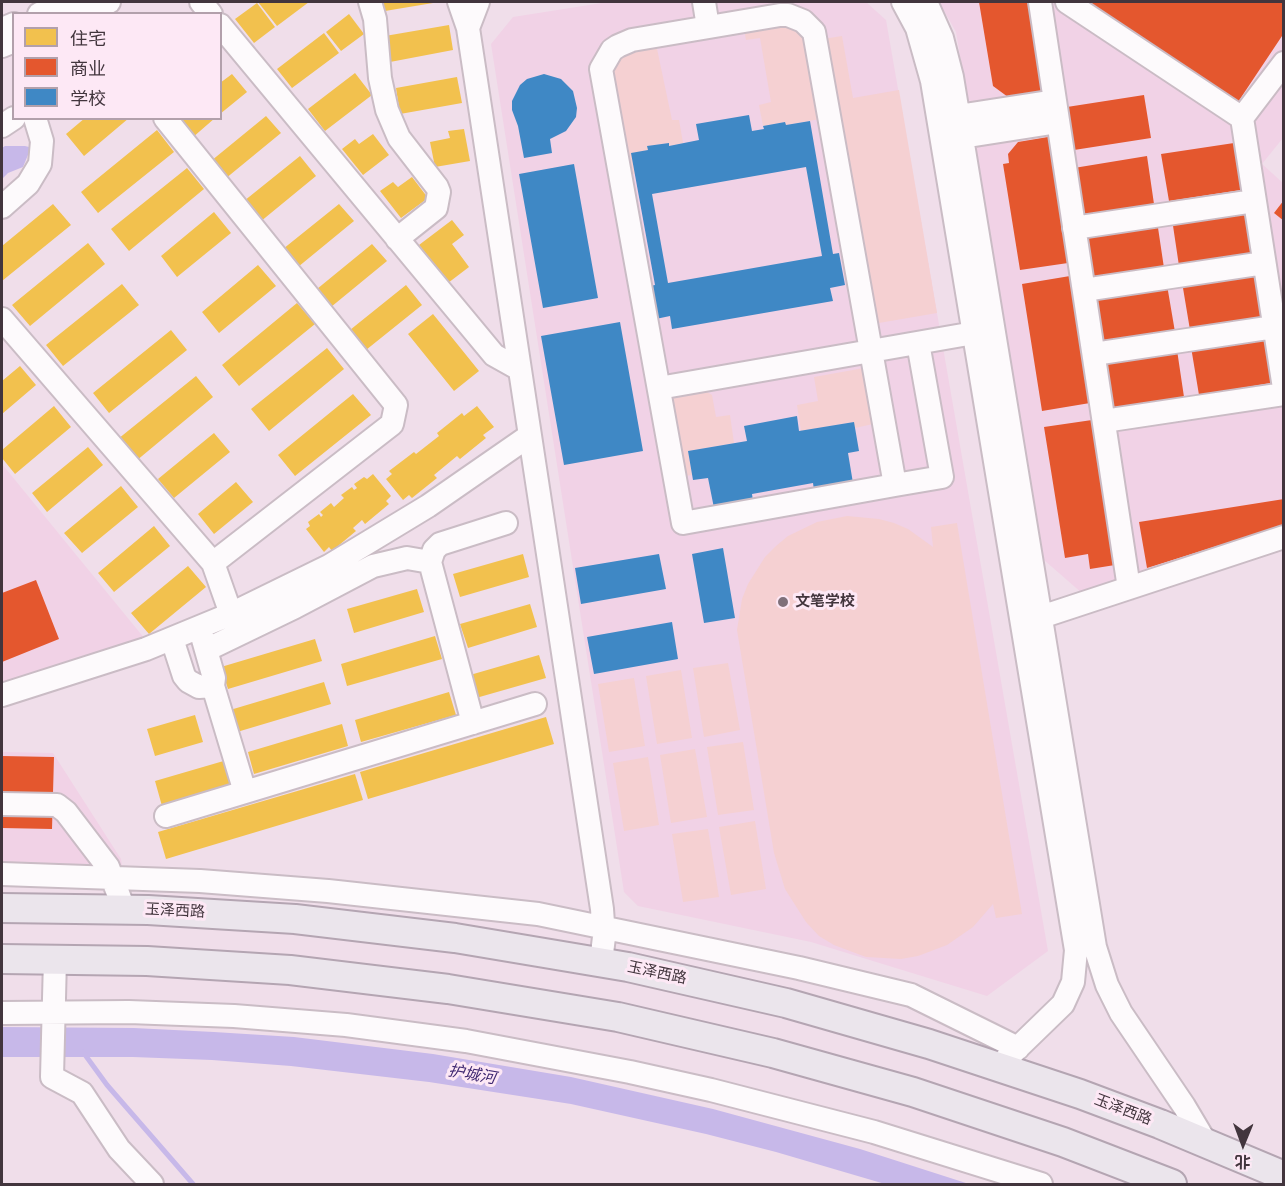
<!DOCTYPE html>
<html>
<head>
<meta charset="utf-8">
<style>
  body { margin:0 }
  #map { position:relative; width:1285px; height:1186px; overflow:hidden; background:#f0deea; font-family:Merriweather,"Noto Sans SC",serif }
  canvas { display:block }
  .frame { position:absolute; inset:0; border:3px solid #42353d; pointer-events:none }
  .legend { position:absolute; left:12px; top:12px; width:210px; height:108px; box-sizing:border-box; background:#fde8f5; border:2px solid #b2a0ab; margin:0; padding:8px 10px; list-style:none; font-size:18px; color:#42353d }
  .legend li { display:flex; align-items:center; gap:12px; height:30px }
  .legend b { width:30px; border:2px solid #b2a0ab }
  .north { position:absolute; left:1213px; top:1114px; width:60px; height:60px; -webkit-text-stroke:4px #fde8f5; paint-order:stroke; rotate:181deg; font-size:16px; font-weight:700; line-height:24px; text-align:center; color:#42353d }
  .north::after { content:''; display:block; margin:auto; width:21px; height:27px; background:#42353d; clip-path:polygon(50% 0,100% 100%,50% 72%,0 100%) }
</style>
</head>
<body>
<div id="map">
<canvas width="1285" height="1186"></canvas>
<div class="frame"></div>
<ul class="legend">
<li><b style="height:16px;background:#f2c14e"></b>住宅</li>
<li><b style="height:16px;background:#e4572e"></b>商业</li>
<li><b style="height:16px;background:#3f88c5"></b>学校</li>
</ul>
<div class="north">北</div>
</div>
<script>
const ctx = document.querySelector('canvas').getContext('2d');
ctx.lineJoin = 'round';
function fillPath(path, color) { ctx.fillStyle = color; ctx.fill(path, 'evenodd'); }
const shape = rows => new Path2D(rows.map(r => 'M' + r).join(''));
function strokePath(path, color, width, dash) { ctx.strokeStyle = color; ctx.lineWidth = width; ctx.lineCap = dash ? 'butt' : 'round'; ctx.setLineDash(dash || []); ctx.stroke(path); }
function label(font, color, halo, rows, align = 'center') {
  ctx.font = font + ' Merriweather,"Noto Sans SC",serif'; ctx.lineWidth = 6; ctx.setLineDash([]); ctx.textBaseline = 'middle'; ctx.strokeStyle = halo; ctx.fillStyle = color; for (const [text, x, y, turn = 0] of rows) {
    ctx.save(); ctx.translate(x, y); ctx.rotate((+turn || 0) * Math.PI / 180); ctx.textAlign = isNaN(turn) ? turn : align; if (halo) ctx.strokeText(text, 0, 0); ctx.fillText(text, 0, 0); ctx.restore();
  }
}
const built = shape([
  [608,2,866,2,886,20,1048,951,987,996,811,942,638,906,624,892,491,44,513,17],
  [939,2,1283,2,1283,138,1262,164,1283,183,1283,529,1083,594,1044,560,956,32],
  [2,464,73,551,145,639,2,685],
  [2,752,53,753,121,859,122,866,96,868,2,864]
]);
const green = shape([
  [788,23,804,35,820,119,786,125,785,122,763,126,759,105,771,102,760,38,746,40,744,29],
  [842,36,853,98,899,90,937,313,873,324,823,39],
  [656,44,672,120,679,120,683,143,669,146,668,143,648,146,648,150,632,153,635,174,628,175,612,66,617,55],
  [864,368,873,424,855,428,853,422,801,431,797,405,818,401,814,377],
  [707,392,712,395,716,417,730,415,734,443,688,451,692,475,679,477,670,399],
  [847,516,879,519,894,523,908,529,933,547,931,527,957,523,1022,914,996,918,993,904,973,927,947,945,918,956,901,959,866,957,834,945,819,936,806,922,785,889,774,853,737,630,742,599,748,584,765,557,776,546,788,536,817,522],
  [728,663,740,730,704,737,693,668],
  [681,670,692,738,657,744,646,676],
  [634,678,645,746,609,752,598,684],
  [743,742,754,810,718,815,707,747],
  [695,749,707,817,671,823,660,755],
  [648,757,659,825,624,831,613,763],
  [755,821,766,889,731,895,719,827],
  [708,829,719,897,683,902,672,834]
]);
const water = shape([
  [5,146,25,146,29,147,30,150,23,167,8,173,2,179,2,148],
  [2,1027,134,1028,214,1032,294,1037,433,1054,571,1077,713,1109,860,1149,969,1184,885,1184,776,1152,706,1134,571,1104,429,1082,291,1066,212,1060,133,1057,2,1057]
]);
const homes = shape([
  [258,2,309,2,277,26],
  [383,2,432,2,433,3,385,11],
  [257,3,275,27,254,43,235,19],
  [349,14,364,34,341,51,326,32],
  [449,25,453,50,390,62,385,36],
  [324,33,339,53,292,88,277,69],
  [355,73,372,95,325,131,308,109],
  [232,74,247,92,220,114,220,83],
  [457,77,462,103,400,114,396,88],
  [266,116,281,133,225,179,211,161],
  [85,118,129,118,84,156,66,134],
  [175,118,215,118,192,138],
  [464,129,470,161,435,167,430,142,450,138,448,131],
  [157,130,174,152,98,213,81,192],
  [373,134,389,155,363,175,342,149,355,139,359,144],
  [300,156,316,176,260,222,244,201],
  [187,168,204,189,129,251,111,229],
  [412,177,428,198,401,218,380,191,393,182,398,187],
  [53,204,71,225,2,281,2,246],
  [339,204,354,221,298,267,283,249],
  [214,212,231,233,177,277,161,256],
  [452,220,464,235,452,244,469,267,448,283,419,245],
  [88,243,105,264,30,326,12,305],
  [372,244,387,261,331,307,317,289],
  [258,265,276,286,219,333,202,312],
  [122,284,139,305,63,366,46,345],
  [406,285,422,305,366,350,350,330],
  [297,303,315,324,239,386,222,365],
  [433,314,479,371,454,391,408,334],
  [171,330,187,350,109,413,93,393],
  [327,348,344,369,269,431,251,409],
  [20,366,36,385,2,414,2,381],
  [196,376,213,397,136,461,118,439],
  [353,394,371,415,295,476,278,455],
  [54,406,71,427,15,474,2,458,2,450],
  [477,406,494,427,483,435,486,438,460,459,457,456,434,475,437,478,412,498,409,495,403,500,386,479,392,474,389,471,414,452,416,454,439,436,437,433,462,413,464,416],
  [214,433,230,452,174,498,158,479],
  [88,447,103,465,47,512,32,493],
  [373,474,391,496,386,501,389,504,365,524,362,520,353,528,356,531,332,551,329,547,324,552,306,529,310,526,308,522,319,514,321,517,323,515,320,512,331,503,334,507,344,498,341,495,352,487,354,490,357,488,354,484,364,477,367,479],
  [236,482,253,502,214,534,198,514],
  [121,486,138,507,82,553,64,533],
  [154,526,170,546,114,592,98,573],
  [523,554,529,577,460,597,453,574],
  [188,566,206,587,149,634,131,613],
  [417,589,424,612,354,633,347,609],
  [530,604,537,627,468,648,460,624],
  [435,636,442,659,347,686,341,664],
  [315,639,322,661,228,689,221,667],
  [539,655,546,678,476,698,470,675],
  [324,682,331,704,237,732,230,710],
  [449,692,456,715,361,742,355,720],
  [195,715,203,742,155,756,147,729],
  [546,717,554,744,368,799,360,772],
  [342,724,348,746,254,774,248,752],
  [227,760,234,785,162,806,155,781],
  [355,774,363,800,166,859,158,832]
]);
const shops = shape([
  [979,2,1028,2,1042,92,1008,97,993,86],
  [1078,2,1284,2,1284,33,1236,105],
  [1144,95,1151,138,1074,150,1067,107],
  [1048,137,1068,263,1020,270,1003,164,1009,163,1008,154,1018,142],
  [1234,143,1241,190,1169,201,1161,154],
  [1147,156,1154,204,1082,215,1074,168],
  [1284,200,1284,221,1274,213],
  [1244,208,1251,255,1179,266,1172,219],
  [1157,221,1164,268,1092,280,1084,232],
  [1255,271,1262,318,1190,330,1182,282],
  [1070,276,1090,403,1042,411,1022,284],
  [1167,285,1175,332,1102,343,1095,296],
  [1264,336,1271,383,1199,395,1191,347],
  [1177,350,1184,397,1112,408,1104,361],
  [1092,420,1115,565,1090,569,1088,554,1065,558,1044,427],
  [1284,499,1284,525,1147,568,1139,522],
  [36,580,59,639,2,662,2,593],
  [2,756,54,757,52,829,2,828]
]);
const schools = shape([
  [544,74,561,79,573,91,577,108,576,117,566,131,550,139,552,153,524,158,518,126,512,110,512,101,520,85,527,79],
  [749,115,752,131,764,129,763,126,785,122,786,125,810,121,833,254,839,253,845,285,830,288,833,301,672,329,670,316,651,320,645,287,655,285,631,153,648,150,647,146,669,143,669,146,699,140,696,124],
  [806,167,822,256,668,283,652,194],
  [574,164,598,298,543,308,519,174],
  [620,322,643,451,564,465,541,336],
  [797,416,799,431,854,422,859,451,848,453,853,483,814,490,813,483,752,494,753,501,714,508,708,478,693,480,688,451,747,441,744,426],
  [723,548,735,618,704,623,692,554],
  [659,554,666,589,581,604,575,568],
  [672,622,678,659,594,674,587,637]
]);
const stream = shape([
  [83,1052,107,1085,193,1184]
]);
const minor = shape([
  [201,2,211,14],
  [370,2,375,19,380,78,387,110,399,138,437,187,439,192,436,208,397,239],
  [459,2,468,28,602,909,604,937,601,962],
  [704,2,708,27],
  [903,2,917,28,932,81,1076,950,1073,982,1063,1004,999,1066],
  [926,2,942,38,952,77,1095,947,1107,985,1121,1013,1184,1106,1206,1143],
  [1040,2,1129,588],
  [1067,2,1242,118],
  [39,14,69,2],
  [82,14,109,2],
  [780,15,788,15,803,21,814,32,895,485,683,523,601,69,612,50,618,46,632,40,780,15],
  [220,25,494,355,519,369],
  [468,28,478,2],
  [2,29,14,24],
  [2,46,14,41],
  [1284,63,1242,118,1284,388],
  [958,116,1055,101],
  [165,118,396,405,392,424,213,563],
  [2,126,14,118],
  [962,137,1058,122],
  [2,207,28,184,40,164,42,141,35,118],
  [1074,228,1254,201],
  [1084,290,1264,263],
  [2,319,213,563,231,614],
  [1094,354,1274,327],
  [659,388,974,333],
  [1104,421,1284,394],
  [895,485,942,477,918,343],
  [430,562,434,550,440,544,506,523],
  [1041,617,1284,537],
  [202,636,214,678,213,686,245,792],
  [172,639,184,676,188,681,199,687,213,686],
  [206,650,295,607,373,566,407,558,430,562,473,723],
  [2,695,146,649,231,614,329,566,428,506,529,436],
  [2,804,57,805,66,812,108,867,124,909],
  [166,816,535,704],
  [2,874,200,881,328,891,538,914,799,968,911,995,1018,1048],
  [55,959,52,1077,82,1093,119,1149,152,1184],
  [2,1013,129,1012,234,1016,346,1025,466,1041,630,1072,711,1090,874,1132,1041,1184]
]);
const major = shape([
  [2,908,148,910,295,919,455,938,628,967,786,1003,929,1044,1080,1094,1160,1124,1284,1176],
  [2,959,147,961,290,970,448,989,618,1017,773,1053,913,1092,1063,1142,1172,1184]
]);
const markers = [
  [783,602,6,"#7f707a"]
];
const poiNames = [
  ["文笔学校",795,602]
];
const streetNames = [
  ["玉泽西路",175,911,3],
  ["玉泽西路",657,973,12],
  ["玉泽西路",1123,1110,21]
];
const waterNames = [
  ["护城河",472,1075,10]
];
fillPath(built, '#f1d2e6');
fillPath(green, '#f5d0d2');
fillPath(water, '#c7b8e9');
fillPath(homes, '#f2c14e');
fillPath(shops, '#e4572e');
fillPath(schools, '#3f88c5');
strokePath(stream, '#c7b8e9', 5);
strokePath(minor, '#cabcc5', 26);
strokePath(major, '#b4a5b2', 32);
strokePath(minor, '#fdfafc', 22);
strokePath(major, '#ebe5ec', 28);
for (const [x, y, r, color] of markers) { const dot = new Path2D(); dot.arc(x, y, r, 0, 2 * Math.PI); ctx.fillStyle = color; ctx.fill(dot); strokePath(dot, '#fde8f5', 2); }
label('bold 15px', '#42353d', '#fde8f5', poiNames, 'left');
label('15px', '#42353d', '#fde8f5', streetNames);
label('italic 16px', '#402972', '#fde8f5', waterNames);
</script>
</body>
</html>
